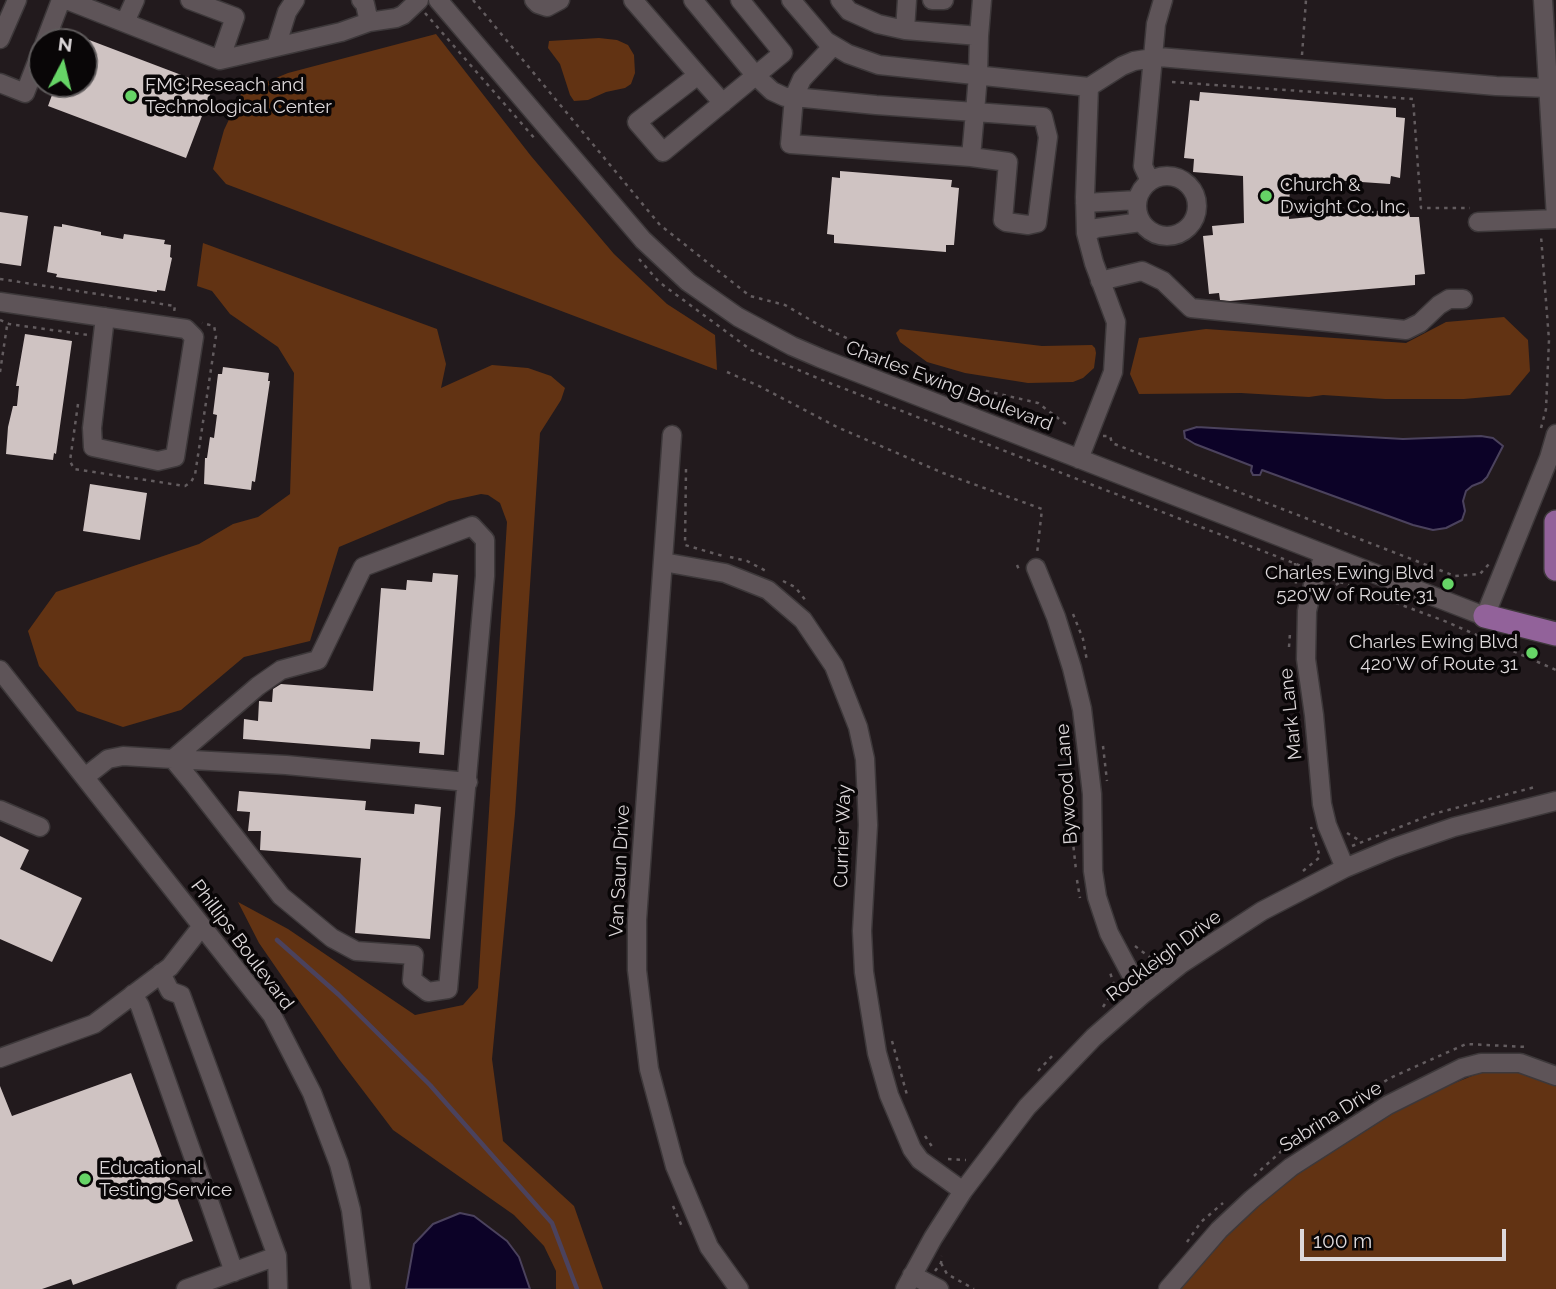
<!DOCTYPE html>
<html>
<head>
<meta charset="utf-8">
<style>
  body { margin:0 }
  #map { position:relative; width:1556px; height:1289px; overflow:hidden; background:#221a1d; font-family:Raleway,sans-serif }
  canvas { display:block }
  .north { position:absolute; left:28px; top:28px; width:70px; height:70px; box-sizing:border-box; background:#090607; border:2px solid #5e5a5b; border-radius:50%; rotate:7deg; font-size:19px; font-weight:700; line-height:28px; text-align:center; color:#ddd8da }
  .north::after { content:''; display:block; margin:auto; width:24px; height:32px; background:#66d466; clip-path:polygon(50% 0,100% 100%,50% 72%,0 100%) }
  .scale { position:absolute; left:1300px; top:1229px; width:206px; height:32px; box-sizing:border-box; border:4px solid #ddd8da; border-top:0; padding-left:9px; font-size:21px; line-height:24px; white-space:nowrap; color:#ddd8da; -webkit-text-stroke:5px #090607; paint-order:stroke }
</style>
</head>
<body>
<div id="map">
<canvas width="1556" height="1289"></canvas>
<div class="north">N</div>
<div class="scale">100 m</div>
</div>
<script>
const ctx = document.querySelector('canvas').getContext('2d');
ctx.lineJoin = 'round';
function fillPath(path, color) { ctx.fillStyle = color; ctx.fill(path, 'evenodd'); }
const shape = rows => new Path2D(rows.map(r => 'M' + r).join(''));
function strokePath(path, color, width, dash) { ctx.strokeStyle = color; ctx.lineWidth = width; ctx.lineCap = dash ? 'butt' : 'round'; ctx.setLineDash(dash || []); ctx.stroke(path); }
function label(font, color, halo, rows, align = 'center') {
  ctx.font = font + ' Raleway,sans-serif'; ctx.lineWidth = 7; ctx.setLineDash([]); ctx.textBaseline = 'middle'; ctx.strokeStyle = halo; ctx.fillStyle = color; for (const [text, x, y, turn = 0] of rows) {
    ctx.save(); ctx.translate(x, y); ctx.rotate((+turn || 0) * Math.PI / 180); ctx.textAlign = isNaN(turn) ? turn : align; if (halo) ctx.strokeText(text, 0, 0); ctx.fillText(text, 0, 0); ctx.restore();
  }
}
const green = shape([
  [436,34,531,156,614,254,667,304,715,335,717,370,226,184,213,169,224,130,242,92,288,73],
  [599,38,617,40,628,45,634,55,635,73,631,84,625,88,606,92,588,100,574,101,570,95,560,64,548,48,549,41],
  [203,243,437,329,446,364,441,388,492,365,528,368,551,376,565,388,561,400,540,433,515,814,492,1059,503,1141,574,1206,603,1289,556,1289,556,1271,544,1246,514,1215,393,1130,339,1059,259,943,238,902,288,929,415,1015,463,1005,478,988,507,522,500,503,488,495,481,494,449,501,339,547,310,641,244,657,181,710,123,727,77,711,39,666,28,631,56,592,199,544,233,524,258,517,290,494,294,373,278,347,230,314,212,291,197,286],
  [1504,317,1528,340,1530,371,1510,395,1464,399,1385,399,1323,395,1309,397,1241,393,1139,394,1130,374,1139,338,1206,329,1406,343,1446,322],
  [900,329,1042,346,1092,345,1095,348,1096,353,1094,368,1083,378,1073,382,1028,383,965,373,927,362,900,342,896,333],
  [1509,1061,1556,1081,1556,1289,1175,1289,1205,1244,1341,1129]
]);
const water = shape([
  [1197,427,1403,439,1481,436,1493,438,1503,446,1487,477,1482,482,1472,486,1466,491,1463,501,1465,511,1462,520,1446,528,1433,530,1413,525,1262,470,1260,475,1253,475,1251,471,1252,466,1195,444,1185,438,1184,431,1197,427],
  [460,1213,474,1216,507,1241,519,1257,530,1289,406,1289,414,1244,433,1224,460,1213]
]);
const stream = shape([
  [277,940,339,995,430,1085,552,1223,577,1289]
]);
const building = shape([
  [84,38,213,87,186,158,48,106,56,84,84,84],
  [1200,92,1396,108,1396,117,1405,118,1400,178,1391,176,1390,184,1290,177,1289,219,1408,208,1410,217,1419,217,1425,274,1415,275,1415,285,1230,301,1220,300,1219,293,1209,294,1203,236,1213,235,1212,226,1244,223,1243,176,1193,172,1194,159,1184,158,1190,100,1199,101],
  [840,171,952,180,951,187,959,188,954,245,946,245,946,252,834,243,834,235,827,234,832,177,840,178],
  [0,212,28,216,21,266,0,263],
  [62,224,101,232,101,235,123,239,124,234,165,240,164,244,171,245,170,257,172,258,165,291,157,290,157,292,56,277,57,274,47,272,54,226,62,227],
  [25,334,72,341,56,454,54,453,53,460,6,454,8,427,13,406,17,406,19,386,16,386],
  [223,367,269,373,268,381,270,381,255,482,252,481,251,490,204,484,205,458,207,458,210,437,214,438,217,415,213,414,218,374,222,374],
  [90,484,147,493,140,540,83,531],
  [433,573,458,575,444,755,419,753,420,742,371,739,370,749,243,739,244,719,258,721,259,701,272,702,273,689,281,684,373,691,381,588,406,590,407,580,432,582],
  [239,791,366,801,365,810,414,814,415,804,441,807,430,939,355,933,361,858,260,850,261,831,248,831,250,812,237,811],
  [0,836,29,850,20,869,82,898,52,962,0,939],
  [131,1073,193,1241,73,1285,71,1279,42,1289,0,1289,0,1086,12,1116]
]);
const path = shape([
  [473,0,660,225,750,296,785,305,819,325,931,378,1038,403,1067,425],
  [425,13,536,140],
  [1302,55,1306,0],
  [1172,82,1413,99,1421,208,1470,208],
  [639,259,659,282,751,350,827,382,1304,567],
  [0,279,175,306,174,312],
  [0,320,9,324,88,335],
  [0,372,7,326,9,324],
  [727,372,759,386,837,427,943,473,1042,509,1037,554],
  [78,404,70,461,74,469,185,486,191,482,195,475,216,336,214,326,202,323],
  [1541,428,1546,409,1549,340,1541,236],
  [1103,436,1110,436,1112,443,1455,576,1480,574,1489,564],
  [686,469,685,545,723,556],
  [730,557,747,561,766,571],
  [1295,563,1296,585],
  [1017,565,1020,572],
  [1332,579,1447,622,1556,670],
  [783,581,795,587,807,602],
  [1329,590,1340,582],
  [1073,614,1083,639,1087,661],
  [1289,647,1290,633],
  [1295,702,1301,758],
  [1103,746,1107,781],
  [1071,762,1071,824,1076,870],
  [1347,833,1362,842],
  [1352,846,1433,814,1535,787],
  [1303,871,1320,857,1311,827],
  [1077,880,1080,898],
  [621,901,625,848],
  [1135,946,1156,962,1166,954],
  [1174,948,1198,933],
  [1103,1007,1115,988,1109,969],
  [892,1041,907,1095],
  [1038,1071,1053,1055],
  [925,1136,933,1148],
  [948,1159,966,1160],
  [1254,1176,1298,1136,1390,1078,1466,1044,1527,1047],
  [673,1206,683,1229],
  [1187,1242,1201,1222,1223,1203],
  [941,1263,947,1274,974,1289],
  [935,1271,941,1263,942,1256]
]);
const minor = shape([
  [67,0,220,60,341,32,369,22,365,4,361,0],
  [190,0,235,17,220,60],
  [438,0,643,240,688,282,738,317,792,346,820,358,1497,621],
  [534,0,538,4,547,7,560,0],
  [633,0,698,75,637,122,663,152,783,53,740,0],
  [693,0,756,76,772,91,785,97,794,97,802,79,833,46],
  [791,0,826,41,848,54,879,65,1089,87,1122,66,1134,61,1159,57,1496,86,1548,88],
  [840,0,849,11,878,24,905,30],
  [907,0,905,30,979,36,978,75,975,112,971,157,790,144,794,97,876,105,975,112,1043,117,1048,137,1037,223,1028,225,1006,222,1003,220,1008,162,971,157],
  [932,0,944,0],
  [1543,0,1556,218],
  [125,22,135,0],
  [369,22,396,18,403,15,419,0],
  [979,36,982,0],
  [0,39,17,0],
  [45,42,61,0],
  [276,47,287,12,295,0],
  [698,75,723,103],
  [0,83,25,93,42,49],
  '1137 206a30 30 0 1 1 60 0a30 30 0 1 1-60 0Z',
  [1150,181,1143,166,1156,24,1163,0],
  [1085,203,1137,200],
  [1478,222,1556,219],
  [1086,233,1097,228,1141,222],
  [1100,281,1142,271,1163,281,1191,308,1406,330,1420,323,1439,305,1449,299,1463,299],
  [0,302,186,329,194,337,175,457,158,461,93,447,92,428,105,317],
  [672,435,637,920,637,970,649,1069,675,1166,709,1247,739,1289],
  [1079,459,1113,372,1116,322,1094,263,1086,233,1085,197,1089,87],
  [1325,554,1314,581,1307,611,1306,659,1314,715,1322,804,1327,825,1345,868],
  [663,562,725,573,768,590,803,620,834,666,858,727,865,759,868,825,862,931,864,972,877,1053,889,1095,912,1149,920,1160,963,1191],
  [1036,568,1056,617,1072,668,1082,709,1092,794,1093,871,1097,897,1109,933,1142,995],
  [1485,616,1549,458,1556,434],
  [0,670,272,1015,312,1093,339,1164,351,1210,361,1289],
  [173,759,286,765,468,782],
  [85,777,108,759,123,756,173,759,258,686,281,670,318,660,363,567,472,526,485,540,485,576,448,989,428,992,412,980,414,955,356,951,332,938,281,896,192,782,173,759],
  [0,810,40,827],
  [161,973,170,991,181,995,277,1256,186,1289],
  [133,994,140,1006,234,1272],
  [0,1058,94,1024,170,967,202,926],
  [277,1256,278,1289],
  [912,1275,939,1289],
  [905,1289,933,1238,963,1191,1027,1107,1094,1037,1142,995,1181,964,1262,911,1345,868,1393,848,1454,827,1556,801],
  [1168,1289,1219,1230,1252,1199,1291,1167,1388,1105,1462,1068,1481,1063,1520,1063,1556,1076]
]);
const major = shape([
  [1556,522,1556,569],
  [1485,616,1556,634]
]);
const markers = [
  [131,96,7,"#66d466"],
  [1266,196,7,"#66d466"],
  [1448,584,7,"#66d466"],
  [1532,653,7,"#66d466"],
  [85,1179,7,"#66d466"]
];
const poiNames = [
  ["FMC Reseach and",145,85],
  ["Technological Center",145,107],
  ["Church &",1280,185],
  ["Dwight Co. Inc",1280,207],
  ["Charles Ewing Blvd",1434,573,"right"],
  ["520'W of Route 31",1434,595,"right"],
  ["Charles Ewing Blvd",1518,642,"right"],
  ["420'W of Route 31",1518,664,"right"],
  ["Educational",99,1168],
  ["Testing Service",99,1190]
];
const streetNames = [
  ["Charles Ewing Boulevard",949,386,21],
  ["Mark Lane",1291,714,-96],
  ["Bywood Lane",1067,784,-94],
  ["Currier Way",843,836,-88],
  ["Van Saun Drive",620,871,-87],
  ["Phillips Boulevard",242,945,53],
  ["Rockleigh Drive",1164,956,-37],
  ["Sabrina Drive",1331,1117,-32]
];
fillPath(green, '#623313');
fillPath(water, '#0c0227');
strokePath(water, '#4b425d', 2);
strokePath(stream, '#4b425d', 4.5);
fillPath(building, '#cfc3c2');
strokePath(minor, '#3d383a', 21);
strokePath(major, '#3d383a', 26);
strokePath(path, '#635c5f', 2.5, [3.5, 5]);
strokePath(minor, '#5e5458', 18);
strokePath(major, '#92629a', 23);
for (const [x, y, r, color] of markers) { const dot = new Path2D(); dot.arc(x, y, r, 0, 2 * Math.PI); ctx.fillStyle = color; ctx.fill(dot); strokePath(dot, '#090607', 2.5); }
label('19px', '#ddd8da', '#090607', poiNames, 'left');
label('19px', '#ddd8da', '#090607', streetNames);
</script>
</body>
</html>
